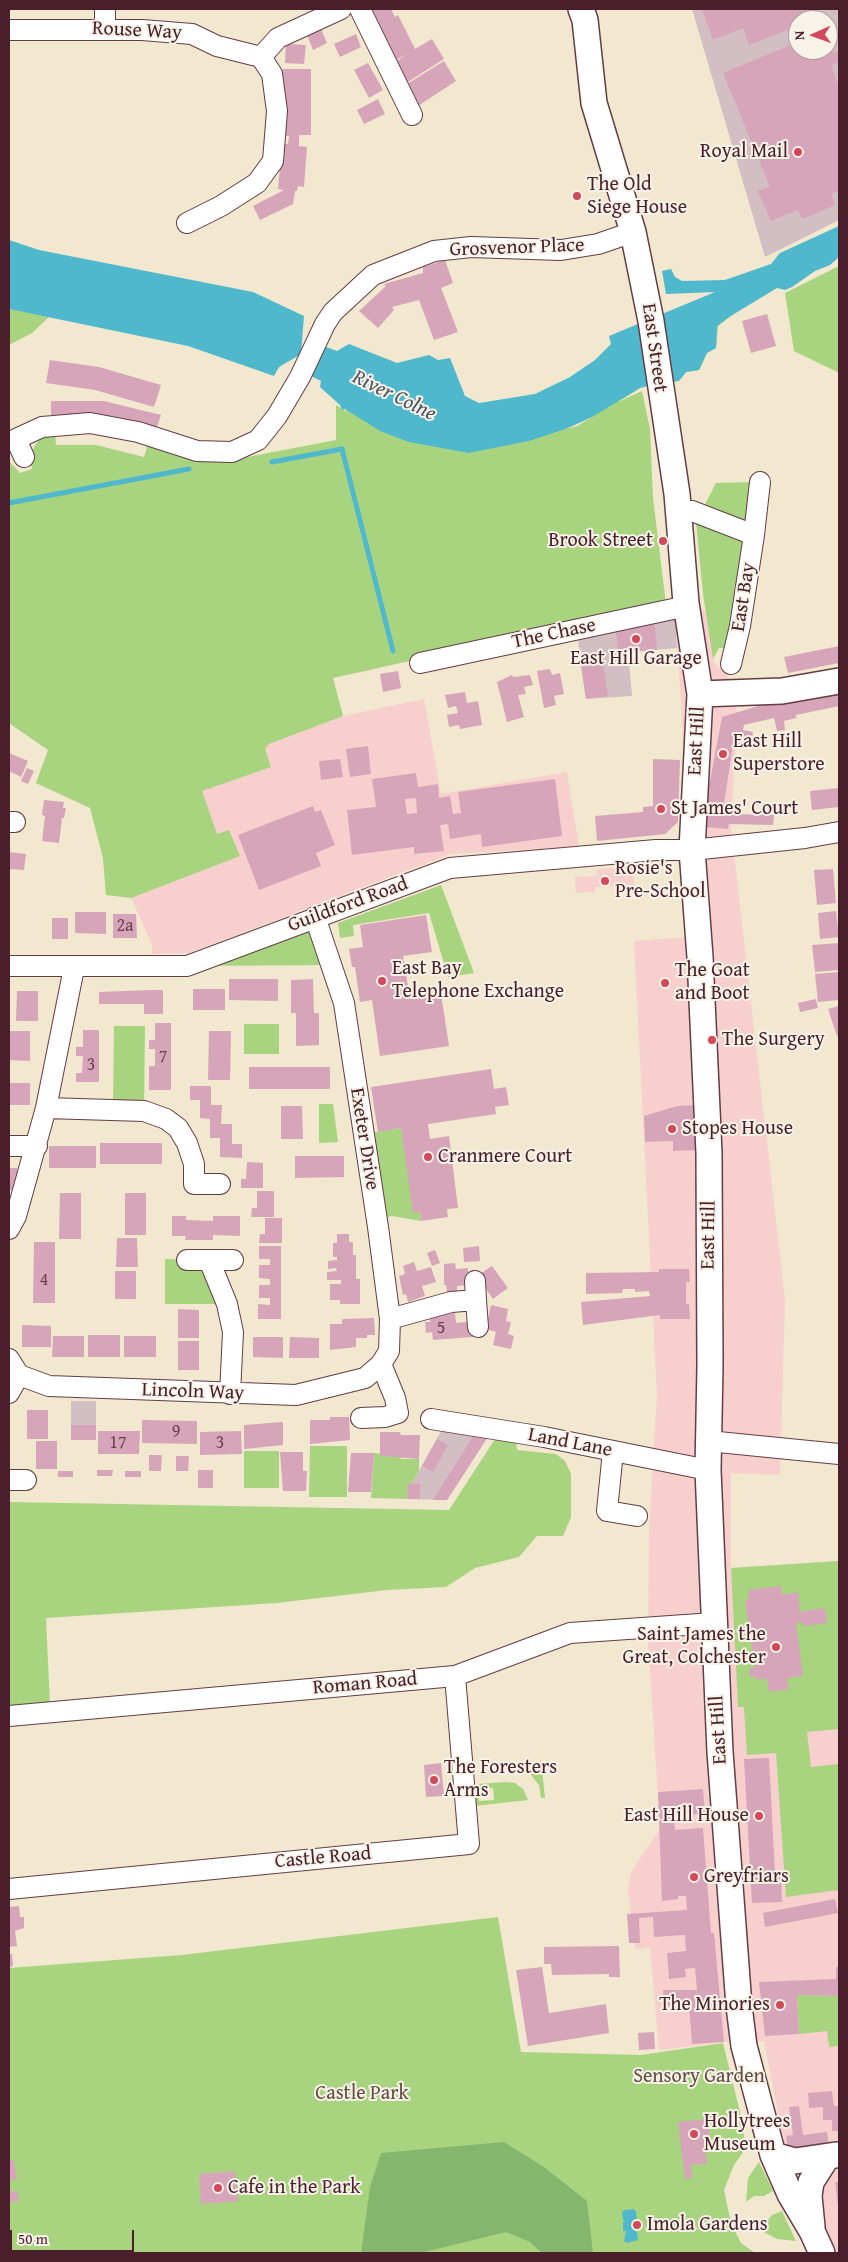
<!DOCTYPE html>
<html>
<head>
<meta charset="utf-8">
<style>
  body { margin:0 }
  #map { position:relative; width:848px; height:2262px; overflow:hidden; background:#f2e7cf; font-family:"Gentium Book Plus",serif }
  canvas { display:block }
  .frame { position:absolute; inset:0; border:10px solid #4a1f2b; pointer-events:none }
  .north { position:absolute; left:788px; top:10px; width:50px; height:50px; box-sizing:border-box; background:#f7f3e8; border:1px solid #b29e9c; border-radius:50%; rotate:268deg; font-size:14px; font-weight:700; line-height:20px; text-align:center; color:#4a1f2b }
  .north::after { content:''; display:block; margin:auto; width:18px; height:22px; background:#d1495b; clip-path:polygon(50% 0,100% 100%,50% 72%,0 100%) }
  .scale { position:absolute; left:10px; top:2230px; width:124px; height:22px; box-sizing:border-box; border:2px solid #4a1f2b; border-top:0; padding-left:6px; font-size:15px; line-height:18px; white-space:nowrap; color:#4a1f2b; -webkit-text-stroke:4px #f7f3e8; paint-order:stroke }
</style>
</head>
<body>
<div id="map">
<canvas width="848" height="2262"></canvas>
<div class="frame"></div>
<div class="north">N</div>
<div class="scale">50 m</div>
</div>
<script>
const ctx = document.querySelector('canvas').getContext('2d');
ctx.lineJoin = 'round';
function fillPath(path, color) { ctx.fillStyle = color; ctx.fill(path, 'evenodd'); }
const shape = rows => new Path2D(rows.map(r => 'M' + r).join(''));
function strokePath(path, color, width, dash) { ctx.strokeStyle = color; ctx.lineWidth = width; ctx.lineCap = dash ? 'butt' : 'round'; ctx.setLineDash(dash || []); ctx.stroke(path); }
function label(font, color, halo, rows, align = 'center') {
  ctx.font = font + ' "Gentium Book Plus",serif'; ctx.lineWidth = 4; ctx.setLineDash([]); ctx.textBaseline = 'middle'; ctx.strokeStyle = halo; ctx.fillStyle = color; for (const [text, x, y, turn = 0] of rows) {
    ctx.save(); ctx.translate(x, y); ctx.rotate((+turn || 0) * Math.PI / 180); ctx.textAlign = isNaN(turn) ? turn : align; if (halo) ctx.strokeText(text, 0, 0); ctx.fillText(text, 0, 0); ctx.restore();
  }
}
const built = shape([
  [701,607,708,616,714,662,731,680,737,711,731,827,785,1300,780,1475,731,1473,731,1568,839,1561,839,2253,836,2253,814,2200,785,2151,764,2041,725,2042,659,2050,650,1948,635,1949,628,1888,632,1870,660,1829,648,1640,649,1530,657,1395,634,941,688,937,682,716,675,613],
  [387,667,333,678,343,716,424,699,441,794,567,772,579,847,451,854,189,953,152,954,152,944,131,898,106,895,103,858,90,808,36,783,48,750,9,723],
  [633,867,634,885,595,887,595,892,576,893,575,877,597,876,597,869]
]);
const industrial = shape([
  [692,9,839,9,839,220,765,257],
  [798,20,828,20,828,50,798,50],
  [675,613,677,648,628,652,632,696,586,699,578,640,616,628],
  [71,1401,96,1401,96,1440,71,1440],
  [444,1426,491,1432,447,1500,407,1499,408,1483,412,1483]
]);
const green = shape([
  [839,266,839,373,794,351,785,293],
  [776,288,746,305,718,326,716,348,707,353,699,370,686,372,679,381,658,383,640,388,618,402,642,391,650,429,653,498,666,604,333,678,343,716,269,744,265,749,271,767,202,791,217,834,229,830,240,856,131,898,106,895,103,858,90,808,36,783,48,750,9,723,9,461,20,473,32,469,30,458,34,447,39,439,55,432,56,445,96,445,144,457,148,444,237,459,336,440,336,405,346,411,345,408,472,452,577,426,592,417,593,386],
  [9,309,49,317,32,333,9,345],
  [753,482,735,619,725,648,719,648,713,659,703,594,696,522,716,483],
  [441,885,474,973,448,977,429,913,353,925,354,936,340,938,338,923],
  [315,917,331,965,187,966],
  [244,1024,279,1024,279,1054,244,1054],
  [114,1026,145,1026,144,1111,113,1109],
  [319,1104,333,1104,338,1142,319,1143],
  [401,1128,420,1212,421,1221,392,1216,377,1219,364,1134],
  [165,1259,209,1260,227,1304,165,1304],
  [497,1436,516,1441,517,1450,556,1454,565,1461,571,1474,571,1517,563,1536,537,1536,519,1557,475,1568,446,1587,387,1590,277,1603,46,1618,50,1706,9,1710,9,1502,449,1510],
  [310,1446,347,1446,347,1497,309,1497],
  [244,1451,279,1451,279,1488,244,1488],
  [374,1453,400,1456,401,1459,419,1459,419,1471,412,1483,408,1483,407,1499,371,1498],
  [839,1561,839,1729,807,1732,811,1767,839,1764,839,1890,786,1897,776,1753,747,1755,744,1707,738,1707,731,1568],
  [541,1760,545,1798,541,1798,539,1785,531,1775],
  [506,1782,515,1783,523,1789,528,1800,474,1806,473,1790,478,1784],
  [493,1788,494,1800,479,1801,478,1789],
  [498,1917,521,2052,641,2055,723,2043,740,2112,746,2148,734,2165,724,2190,731,2223,741,2243,755,2253,9,2253,9,1968,182,1955],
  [797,1995,839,1996,839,2046,829,2047,827,2031,799,2034],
  [759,2162,773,2191,764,2196,754,2196,746,2202,748,2178],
  [782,2211,796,2241,777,2239,764,2232,756,2225,766,2222,772,2215]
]);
const forest = shape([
  [504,2142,544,2167,587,2201,593,2253,542,2253,530,2242,506,2232,421,2253,361,2253,370,2187,381,2153]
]);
const water = shape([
  [839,226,839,257,830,265,815,271,792,287,785,290,777,288,729,317,717,326,716,348,707,353,699,370,686,372,679,381,658,383,640,388,592,417,568,428,529,441,469,453,409,442,380,431,345,409,342,410,340,405,320,387,321,381,307,374,321,345,337,351,349,344,397,363,429,355,438,360,450,358,465,396,479,403,535,394,570,377,595,360,611,344,609,336,715,292,666,294,662,271,671,269,675,277,682,281,725,280,771,264,780,253],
  [9,240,39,250,253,292,304,316,301,354,279,367,274,376,188,346,9,309],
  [634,2209,636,2212,637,2219,634,2219,637,2222,637,2230,635,2232,637,2232,638,2240,627,2243,624,2241,626,2231,623,2231,623,2222,625,2222,623,2220,622,2212,625,2210]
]);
const stream = shape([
  [272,462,342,449,393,651],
  [9,503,189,469]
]);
const building = shape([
  [368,9,391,9,395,17,398,15,415,49,432,39,444,59,406,83,395,62,409,53,396,60],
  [702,9,807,9,811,20,798,20,798,26,749,45,743,28,713,40],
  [321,29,327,43,313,50,307,35],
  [356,34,361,47,340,57,334,44],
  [828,40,833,53,839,51,839,62,831,65,839,87,839,191,831,194,835,205,802,219,798,210,771,221,758,191,770,187,723,73,798,42,798,50,828,50],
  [286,44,306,45,304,64,285,63],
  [444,61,456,81,418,106,407,84],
  [368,63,383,90,369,98,354,70],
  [282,69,311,69,311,135,299,135,299,146,307,147,304,187,298,186,297,191,295,191,293,204,260,220,253,206,284,190,278,189,282,144,288,144,289,136,283,136],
  [378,99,385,114,364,124,357,110],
  [445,260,453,283,441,288,458,332,434,340,419,300,392,307,394,310,378,328,359,311,386,286,384,284,423,273,423,267],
  [767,314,776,346,751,353,742,321],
  [50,360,99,367,161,385,154,407,95,390,46,383],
  [51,401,104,401,161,415,156,430,51,417],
  [654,617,657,650,618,653,616,628],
  [839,646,839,663,788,673,784,657],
  [603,662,608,696,586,699,581,666],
  [550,669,552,675,560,673,564,694,554,696,556,705,544,708,537,671],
  [398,671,401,688,383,692,380,674],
  [512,675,513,677,530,675,533,685,524,687,526,694,518,695,524,717,507,722,497,682],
  [839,688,839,706,796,715,796,718,784,721,785,730,777,731,774,718,744,725,743,730,753,732,751,743,741,741,740,746,733,745,723,810,728,811,728,814,774,815,773,825,729,824,728,829,705,827,707,797,722,717,771,702],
  [465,692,467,703,478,701,482,725,460,729,459,725,449,727,447,715,458,713,456,706,448,708,445,695],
  [368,746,371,774,350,777,346,749],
  [9,753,28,761,21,777,9,771],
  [340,759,343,777,321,780,319,761],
  [653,759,680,760,678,822,665,834,597,841,595,816,643,812,643,807,653,806],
  [27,768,34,771,28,784,21,781],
  [416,773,418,787,438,784,439,798,450,796,453,814,461,813,458,792,555,779,562,836,482,847,481,834,450,839,448,824,440,825,444,851,414,854,414,847,352,855,347,810,376,807,372,779],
  [416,798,417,813,407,814,405,799],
  [839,788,839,807,812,810,810,791],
  [44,800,64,802,63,808,66,808,64,818,62,818,59,843,42,841,45,816,42,815],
  [313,806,315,812,321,810,335,845,316,853,321,866,259,890,238,835],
  [9,852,26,854,24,870,9,869],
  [833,869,836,903,817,905,814,870],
  [836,911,839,937,820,939,818,913],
  [75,912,106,912,106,934,75,933],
  [113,914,136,914,137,938,113,938],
  [426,915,432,952,403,956,410,999,441,994,449,1046,380,1056,372,1000,360,1002,355,967,352,967,349,949,363,947,360,925],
  [52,918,68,918,68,939,52,939],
  [839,943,839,970,815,972,812,945],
  [839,972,839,1000,818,1002,815,974],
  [229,979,278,979,278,1001,229,1000],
  [313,979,314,1013,319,1013,319,1045,296,1046,296,1013,291,1013,291,980],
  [193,989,225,989,225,1010,193,1010],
  [150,990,163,990,163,1014,144,1014,144,1004,99,1004,99,992],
  [17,991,38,991,38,1021,16,1021],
  [816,999,818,1008,800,1012,798,1003],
  [839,1006,839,1035,837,1036,828,1009],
  [155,1023,171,1023,171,1090,149,1090,149,1066,155,1066,155,1049,149,1049,149,1040,155,1040],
  [83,1030,99,1030,99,1082,76,1082,76,1073,82,1073,83,1056,76,1056,76,1047,83,1047],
  [9,1031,30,1031,30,1061,9,1060],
  [209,1031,231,1031,230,1080,208,1080],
  [249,1067,330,1067,330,1089,249,1089],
  [491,1069,494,1089,506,1087,509,1105,495,1107,496,1114,428,1124,430,1139,449,1136,458,1208,447,1209,448,1217,421,1221,420,1212,413,1213,401,1128,378,1132,371,1087],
  [9,1083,30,1083,30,1105,9,1105],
  [190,1086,211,1086,211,1105,222,1105,221,1124,232,1124,232,1144,242,1144,242,1158,220,1157,220,1138,210,1138,210,1119,200,1118,200,1100,190,1100],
  [699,1105,700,1150,673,1151,673,1141,645,1142,644,1116,677,1106],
  [281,1106,302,1106,303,1139,281,1139],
  [100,1143,162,1143,162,1164,100,1164],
  [49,1146,96,1146,96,1168,49,1168],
  [295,1156,344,1156,344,1177,295,1178],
  [247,1162,263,1163,263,1188,241,1188,241,1179,246,1179],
  [9,1168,17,1168,17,1190,9,1190],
  [257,1191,274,1191,274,1217,251,1217,252,1208,257,1208],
  [60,1193,81,1193,81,1239,59,1239],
  [125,1193,146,1193,146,1235,125,1235],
  [172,1216,186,1216,186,1220,213,1221,213,1216,240,1216,240,1236,213,1235,213,1240,185,1240,186,1236,172,1236],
  [265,1218,282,1218,282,1243,259,1243,260,1234,265,1234],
  [337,1234,349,1234,349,1242,353,1242,353,1255,356,1255,356,1279,360,1279,360,1304,340,1304,340,1300,330,1300,330,1284,341,1284,341,1280,327,1280,327,1272,337,1271,336,1268,328,1269,328,1261,337,1260,337,1257,333,1257,333,1243,337,1243],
  [117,1238,137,1238,138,1267,116,1267],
  [34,1242,55,1242,55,1303,33,1303],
  [259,1246,281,1246,281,1319,258,1319,258,1304,270,1305,270,1298,259,1298,259,1285,270,1285,270,1279,259,1278,259,1265,270,1265,270,1259,259,1259],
  [479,1246,480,1261,464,1262,463,1248],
  [435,1250,440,1263,432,1266,427,1253],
  [414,1262,417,1271,431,1267,436,1282,422,1286,425,1296,408,1302,406,1294,403,1295,399,1276,405,1274,403,1266],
  [455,1263,456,1269,468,1268,468,1282,467,1285,457,1286,457,1293,447,1293,446,1285,444,1285,444,1264],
  [492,1266,508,1288,493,1299,477,1276],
  [659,1269,689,1269,690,1282,686,1282,686,1304,689,1304,690,1319,660,1319,660,1315,583,1325,581,1302,650,1296,649,1291,635,1292,635,1289,623,1289,622,1293,586,1294,586,1273,659,1272],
  [115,1271,136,1271,136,1299,115,1299],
  [491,1305,508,1309,506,1321,511,1322,508,1334,514,1336,511,1349,493,1345,496,1332,486,1329],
  [178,1309,199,1310,199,1338,178,1338],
  [455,1313,456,1323,472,1321,473,1337,433,1340,432,1332,426,1333,425,1322,430,1322,429,1315],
  [374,1318,375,1335,367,1335,367,1338,356,1338,356,1347,330,1350,330,1324,342,1324,342,1319],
  [22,1325,51,1326,51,1347,22,1347],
  [88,1335,120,1335,120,1357,88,1357],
  [53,1336,84,1336,84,1357,52,1357],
  [124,1336,156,1336,156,1357,124,1357],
  [253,1337,283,1337,283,1358,253,1357],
  [290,1337,319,1338,319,1358,289,1358],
  [178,1341,199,1341,199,1370,178,1370],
  [27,1410,48,1410,48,1439,27,1439],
  [330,1417,349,1417,350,1440,310,1444,310,1420,330,1420],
  [142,1420,197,1421,197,1444,142,1443],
  [283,1422,283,1445,244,1449,244,1425],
  [71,1425,96,1425,96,1440,71,1440],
  [477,1430,491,1432,447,1500,433,1500],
  [98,1431,140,1431,139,1454,98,1454],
  [241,1431,242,1454,200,1455,200,1432],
  [380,1432,400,1432,401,1435,420,1435,419,1459,380,1456],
  [437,1439,448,1445,433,1472,422,1466],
  [36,1441,57,1441,57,1469,36,1469],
  [280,1452,303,1452,303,1471,307,1471,306,1491,283,1491],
  [351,1453,374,1453,371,1492,348,1492],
  [149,1455,162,1455,161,1471,149,1471],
  [176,1456,189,1456,188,1471,176,1471],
  [97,1470,113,1470,112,1476,97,1476],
  [198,1470,213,1470,213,1488,198,1488],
  [58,1471,73,1471,73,1477,58,1477],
  [125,1471,141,1471,141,1477,125,1477],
  [408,1483,420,1484,420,1499,407,1499],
  [781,1586,782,1595,798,1592,800,1614,802,1611,825,1608,827,1623,803,1626,802,1622,796,1623,803,1676,787,1678,789,1689,769,1692,767,1678,756,1680,756,1676,750,1677,749,1668,755,1668,745,1600,749,1599,748,1590],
  [769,1758,775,1874,781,1874,782,1902,752,1903,744,1759],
  [441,1763,444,1796,426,1797,424,1765],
  [703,1789,705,1814,674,1815,675,1830,703,1828,711,1933,714,1933,724,2042,692,2044,689,2004,664,2006,663,1990,697,1990,695,1968,685,1969,686,1977,669,1979,667,1953,686,1951,685,1935,654,1937,653,1917,639,1918,640,1943,629,1943,627,1914,687,1910,686,1896,678,1896,678,1899,662,1901,658,1792],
  [835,1899,838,1913,765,1927,763,1913],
  [19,1906,20,1917,24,1917,24,1928,15,1931,17,1946,9,1947,9,1907],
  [619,1946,620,1977,609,1977,609,1974,552,1975,551,1964,544,1964,544,1947],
  [9,1954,12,1954,13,1966,9,1967],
  [542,1967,549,2013,606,2004,609,2033,528,2046,516,1970],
  [836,1967,839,1967,839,1996,797,1995,799,2034,765,2036,759,1982,836,1979],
  [654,2032,655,2049,639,2050,638,2033],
  [832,2091,834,2106,839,2106,839,2131,832,2131,832,2120,823,2120,823,2107,809,2108,808,2093],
  [799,2106,803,2135,827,2132,829,2146,788,2150,786,2136,793,2135,789,2107],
  [708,2119,711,2146,705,2146,707,2164,691,2165,692,2178,685,2179,678,2122],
  [9,2160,14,2160,17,2179,9,2180],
  [235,2171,238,2201,201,2204,199,2174],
  [835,2182,839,2182,839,2206,838,2206],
  [17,2191,19,2201,9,2202,9,2192]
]);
const minor = shape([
  [360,9,412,115],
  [9,30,142,30,192,34,217,46,261,57,272,74,277,111,273,161,257,183,221,206,187,223],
  [105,30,105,9],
  [261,57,278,38,341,9],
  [24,457,16,439,42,427,90,423,138,432,197,451,232,452,258,440,277,416,300,377,325,324,333,312,373,275,434,251,471,247,561,250,598,244,633,232],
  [678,510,692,511,754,535,740,626,731,664],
  [754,535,760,482],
  [420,663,687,606],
  [9,822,15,822],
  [9,966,187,966,450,868,656,850,692,850,805,838,839,832],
  [74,968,46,1108,144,1111,166,1119,178,1128,187,1143,194,1164,194,1184,220,1184],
  [9,1146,37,1146],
  [9,1229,16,1216,46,1108],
  [187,1260,209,1260,227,1304,233,1332,230,1394],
  [209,1260,233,1260],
  [476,1300,478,1327],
  [390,1319,451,1302,476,1300,475,1281],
  [9,1359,19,1375,49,1386,296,1395,365,1378,381,1364,389,1351,390,1319,378,1227,344,1003,315,917],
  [9,1393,19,1375],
  [361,1418,385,1417,398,1413,395,1398,381,1364],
  [431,1419,544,1437,708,1470],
  [708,1441,839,1454],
  [613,1451,607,1511,637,1516],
  [9,1480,26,1480],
  [9,1716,455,1676,570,1633,714,1623],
  [9,1889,469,1844,455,1676]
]);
const tertiary = shape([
  [581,9,585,20,594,103,633,232,651,321,677,494,686,603,700,694,692,850,700,957,709,1153,710,1366,708,1470,720,1752,739,2006,744,2046,773,2155,790,2194,812,2231,822,2253],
  [700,694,782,691,839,681],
  [773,2155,795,2161,836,2155],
  [812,2227,809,2196,811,2182,827,2157]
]);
const markers = [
  [798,152,5,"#d1495b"],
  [577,196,5,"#d1495b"],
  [663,541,5,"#d1495b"],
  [636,639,5,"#d1495b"],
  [723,754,5,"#d1495b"],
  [661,809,5,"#d1495b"],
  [605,881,5,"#d1495b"],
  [382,981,5,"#d1495b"],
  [665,983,5,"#d1495b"],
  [712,1040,5,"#d1495b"],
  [672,1129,5,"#d1495b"],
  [428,1157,5,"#d1495b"],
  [776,1647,5,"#d1495b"],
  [434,1780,5,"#d1495b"],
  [759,1816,5,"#d1495b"],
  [694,1877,5,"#d1495b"],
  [780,2005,5,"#d1495b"],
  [694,2134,5,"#d1495b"],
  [218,2188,5,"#d1495b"],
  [637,2225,5,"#d1495b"]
];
const numberNames = [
  ["2a",125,926],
  ["7",163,1057],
  ["3",91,1065],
  ["4",44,1280],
  ["5",441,1328],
  ["9",176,1432],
  ["17",118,1443],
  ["3",220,1443]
];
const streetNames = [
  ["Rouse Way",137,31,3],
  ["Grosvenor Place",517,248,-2],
  ["East Street",654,348,82],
  ["East Bay",744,597,-81],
  ["The Chase",554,634,-12],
  ["East Hill",697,741,-87],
  ["Guildford Road",348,905,-20],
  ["Exeter Drive",364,1139,81],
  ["East Hill",709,1235,-89],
  ["Lincoln Way",193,1392,2],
  ["Land Lane",570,1443,11],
  ["Roman Road",365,1684,-5],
  ["East Hill",719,1730,-93],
  ["Castle Road",323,1858,-5]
];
const poiNames = [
  ["Royal Mail",788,152,"right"],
  ["The Old",587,185],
  ["Siege House",587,208],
  ["Brook Street",653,541,"right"],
  ["East Hill Garage",636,659,"center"],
  ["East Hill",733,742],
  ["Superstore",733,765],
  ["St James' Court",671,809],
  ["Rosie's",615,869],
  ["Pre-School",615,892],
  ["East Bay",392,969],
  ["Telephone Exchange",392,992],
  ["The Goat",675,971],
  ["and Boot",675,994],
  ["The Surgery",722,1040],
  ["Stopes House",682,1129],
  ["Cranmere Court",438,1157],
  ["Saint James the",766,1635,"right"],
  ["Great, Colchester",766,1658,"right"],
  ["The Foresters",444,1768],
  ["Arms",444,1791],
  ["East Hill House",749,1816,"right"],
  ["Greyfriars",704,1877],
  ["The Minories",770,2005,"right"],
  ["Hollytrees",704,2122],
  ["Museum",704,2145],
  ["Cafe in the Park",228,2188],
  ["Imola Gardens",647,2225]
];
const parkNames = [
  ["Sensory Garden",699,2077],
  ["Castle Park",362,2094]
];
const waterNames = [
  ["River Colne",394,396,26]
];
fillPath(built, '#f7d0cd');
fillPath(industrial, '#d2bec3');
fillPath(green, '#a8d480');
fillPath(forest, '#86b66e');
fillPath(water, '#4fb8cc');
strokePath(stream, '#4fb8cc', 5);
fillPath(building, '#d7a5ba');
strokePath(minor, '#633d44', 22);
strokePath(tertiary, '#633d44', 28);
strokePath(minor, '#fff', 20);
strokePath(tertiary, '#fff', 25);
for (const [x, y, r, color] of markers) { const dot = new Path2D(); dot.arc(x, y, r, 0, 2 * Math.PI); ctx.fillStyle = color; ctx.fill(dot); strokePath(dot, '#f7f3e8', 2); }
label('18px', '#6d404f', null, numberNames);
label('20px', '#4a1f2b', '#f7f3e8', streetNames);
label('20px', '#4a1f2b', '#f7f3e8', poiNames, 'left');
label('20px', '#624c40', '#f7f3e8', parkNames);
label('italic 21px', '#4c5563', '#f7f3e8', waterNames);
</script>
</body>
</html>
